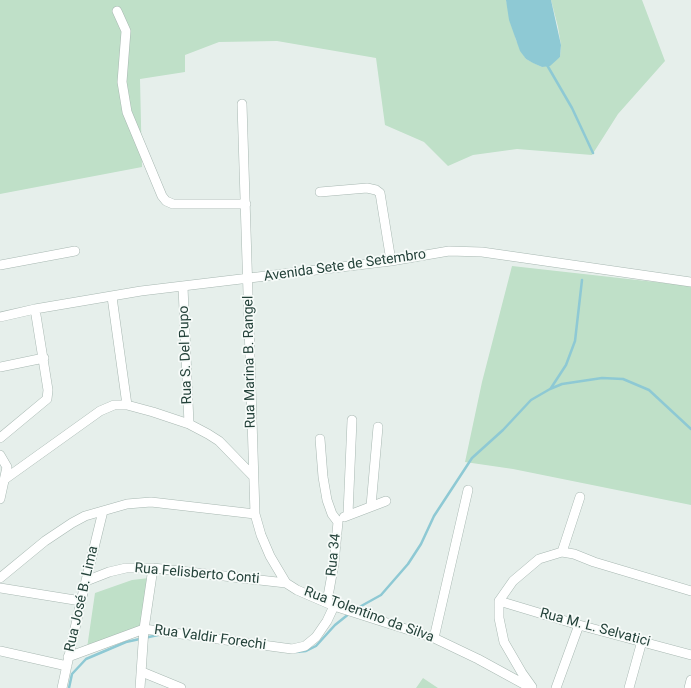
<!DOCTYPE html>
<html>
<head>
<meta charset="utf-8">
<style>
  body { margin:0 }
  canvas { display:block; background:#e6efeb }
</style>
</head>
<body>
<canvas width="691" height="688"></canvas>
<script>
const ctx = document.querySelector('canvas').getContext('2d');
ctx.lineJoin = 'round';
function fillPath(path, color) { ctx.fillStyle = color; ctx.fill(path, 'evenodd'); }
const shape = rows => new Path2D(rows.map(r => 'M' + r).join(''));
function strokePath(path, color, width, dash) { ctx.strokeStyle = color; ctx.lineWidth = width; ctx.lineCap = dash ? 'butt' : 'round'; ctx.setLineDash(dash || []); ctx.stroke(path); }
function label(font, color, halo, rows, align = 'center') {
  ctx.font = font + ' Roboto,sans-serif'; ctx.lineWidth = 3.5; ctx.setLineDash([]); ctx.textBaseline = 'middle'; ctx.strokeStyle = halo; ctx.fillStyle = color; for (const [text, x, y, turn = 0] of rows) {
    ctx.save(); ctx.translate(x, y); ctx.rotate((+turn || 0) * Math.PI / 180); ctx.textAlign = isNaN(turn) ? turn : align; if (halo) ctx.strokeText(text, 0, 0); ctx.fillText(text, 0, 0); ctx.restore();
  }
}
const green = shape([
  [0,0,506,0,516,40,526,59,542,67,560,57,561,45,558,27,551,0,642,0,665,61,618,114,592,155,517,149,473,155,448,166,424,142,385,125,376,58,277,41,219,42,185,55,185,72,140,79,142,167,0,194],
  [512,266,691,286,691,505,513,469,465,462,482,382],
  [149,578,145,629,86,655,95,593,132,580],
  [423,678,438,688,416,688]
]);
const water = shape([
  [506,0,551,0,561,45,560,57,550,66,542,67,533,63,526,59,520,51,509,20]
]);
const stream = shape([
  [547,65,572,108,593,153],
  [551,388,566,365,575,341,582,280],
  [354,610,381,595,408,564,421,544,434,516,472,458,503,430,531,400,550,389,562,384,602,378,623,379,649,390,691,429],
  [296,652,306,651,316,646,335,625,350,613],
  [69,688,72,674,86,659,126,642,158,635]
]);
const minor = shape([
  [117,11,126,31,122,82,127,112,162,196,166,201,173,204,246,204],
  [242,104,255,514,261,535,270,556,286,583,297,590,334,606,434,638,478,659,531,688],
  [320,192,367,188,376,190,380,193,391,261],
  [0,265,75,251],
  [183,287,189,424],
  [112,297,127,405],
  [0,317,35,309,141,291,391,261,449,251,482,252,691,282],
  [0,367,44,358],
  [0,438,47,399,48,390,35,309],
  [320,439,323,477,327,500,332,514,338,522,334,563,327,602],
  [0,455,7,467,0,499],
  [5,479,100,411,114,405,127,405,153,412,189,424,208,434,219,441,253,476],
  [371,506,378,427],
  [348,514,352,420],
  [344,517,386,501],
  [562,552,580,497],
  [0,578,45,541,72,523,85,516,127,504,151,502,255,514],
  [86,581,109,572,126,568,153,568,286,583],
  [0,588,81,601],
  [499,601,579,625,691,655],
  [434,638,468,490],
  [0,651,67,666],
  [68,657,144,629,292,649,305,646,316,637,327,621,334,606],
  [142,672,181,688],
  [532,687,522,673,504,642,499,618,499,601,513,581,539,559,562,552,574,554,594,562,691,591],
  [62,688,81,601,103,511],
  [140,688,144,629,153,568],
  [556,688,579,625],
  [629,688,642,641],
  [689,688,691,680]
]);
const streetNames = [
  ["Avenida Sete de Setembro",345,266,-8],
  ["Rua S. Del Pupo",186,355,-92],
  ["Rua Marina B. Rangel",250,362,-91],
  ["Rua 34",334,555,-84],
  ["Rua Felisberto Conti",197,574,5],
  ["Rua José B. Lima",82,599,-77],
  ["Rua Tolentino da Silva",369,615,20],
  ["Rua M. L. Selvatici",595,628,15],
  ["Rua Valdir Forechi",210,638,8]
];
fillPath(green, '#bfe0c8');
fillPath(water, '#8ec9d4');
strokePath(stream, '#8ec9d4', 2.5);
strokePath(minor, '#a8b8b2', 10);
strokePath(minor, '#fff', 9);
label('14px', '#24423a', '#f7fbf9', streetNames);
</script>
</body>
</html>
